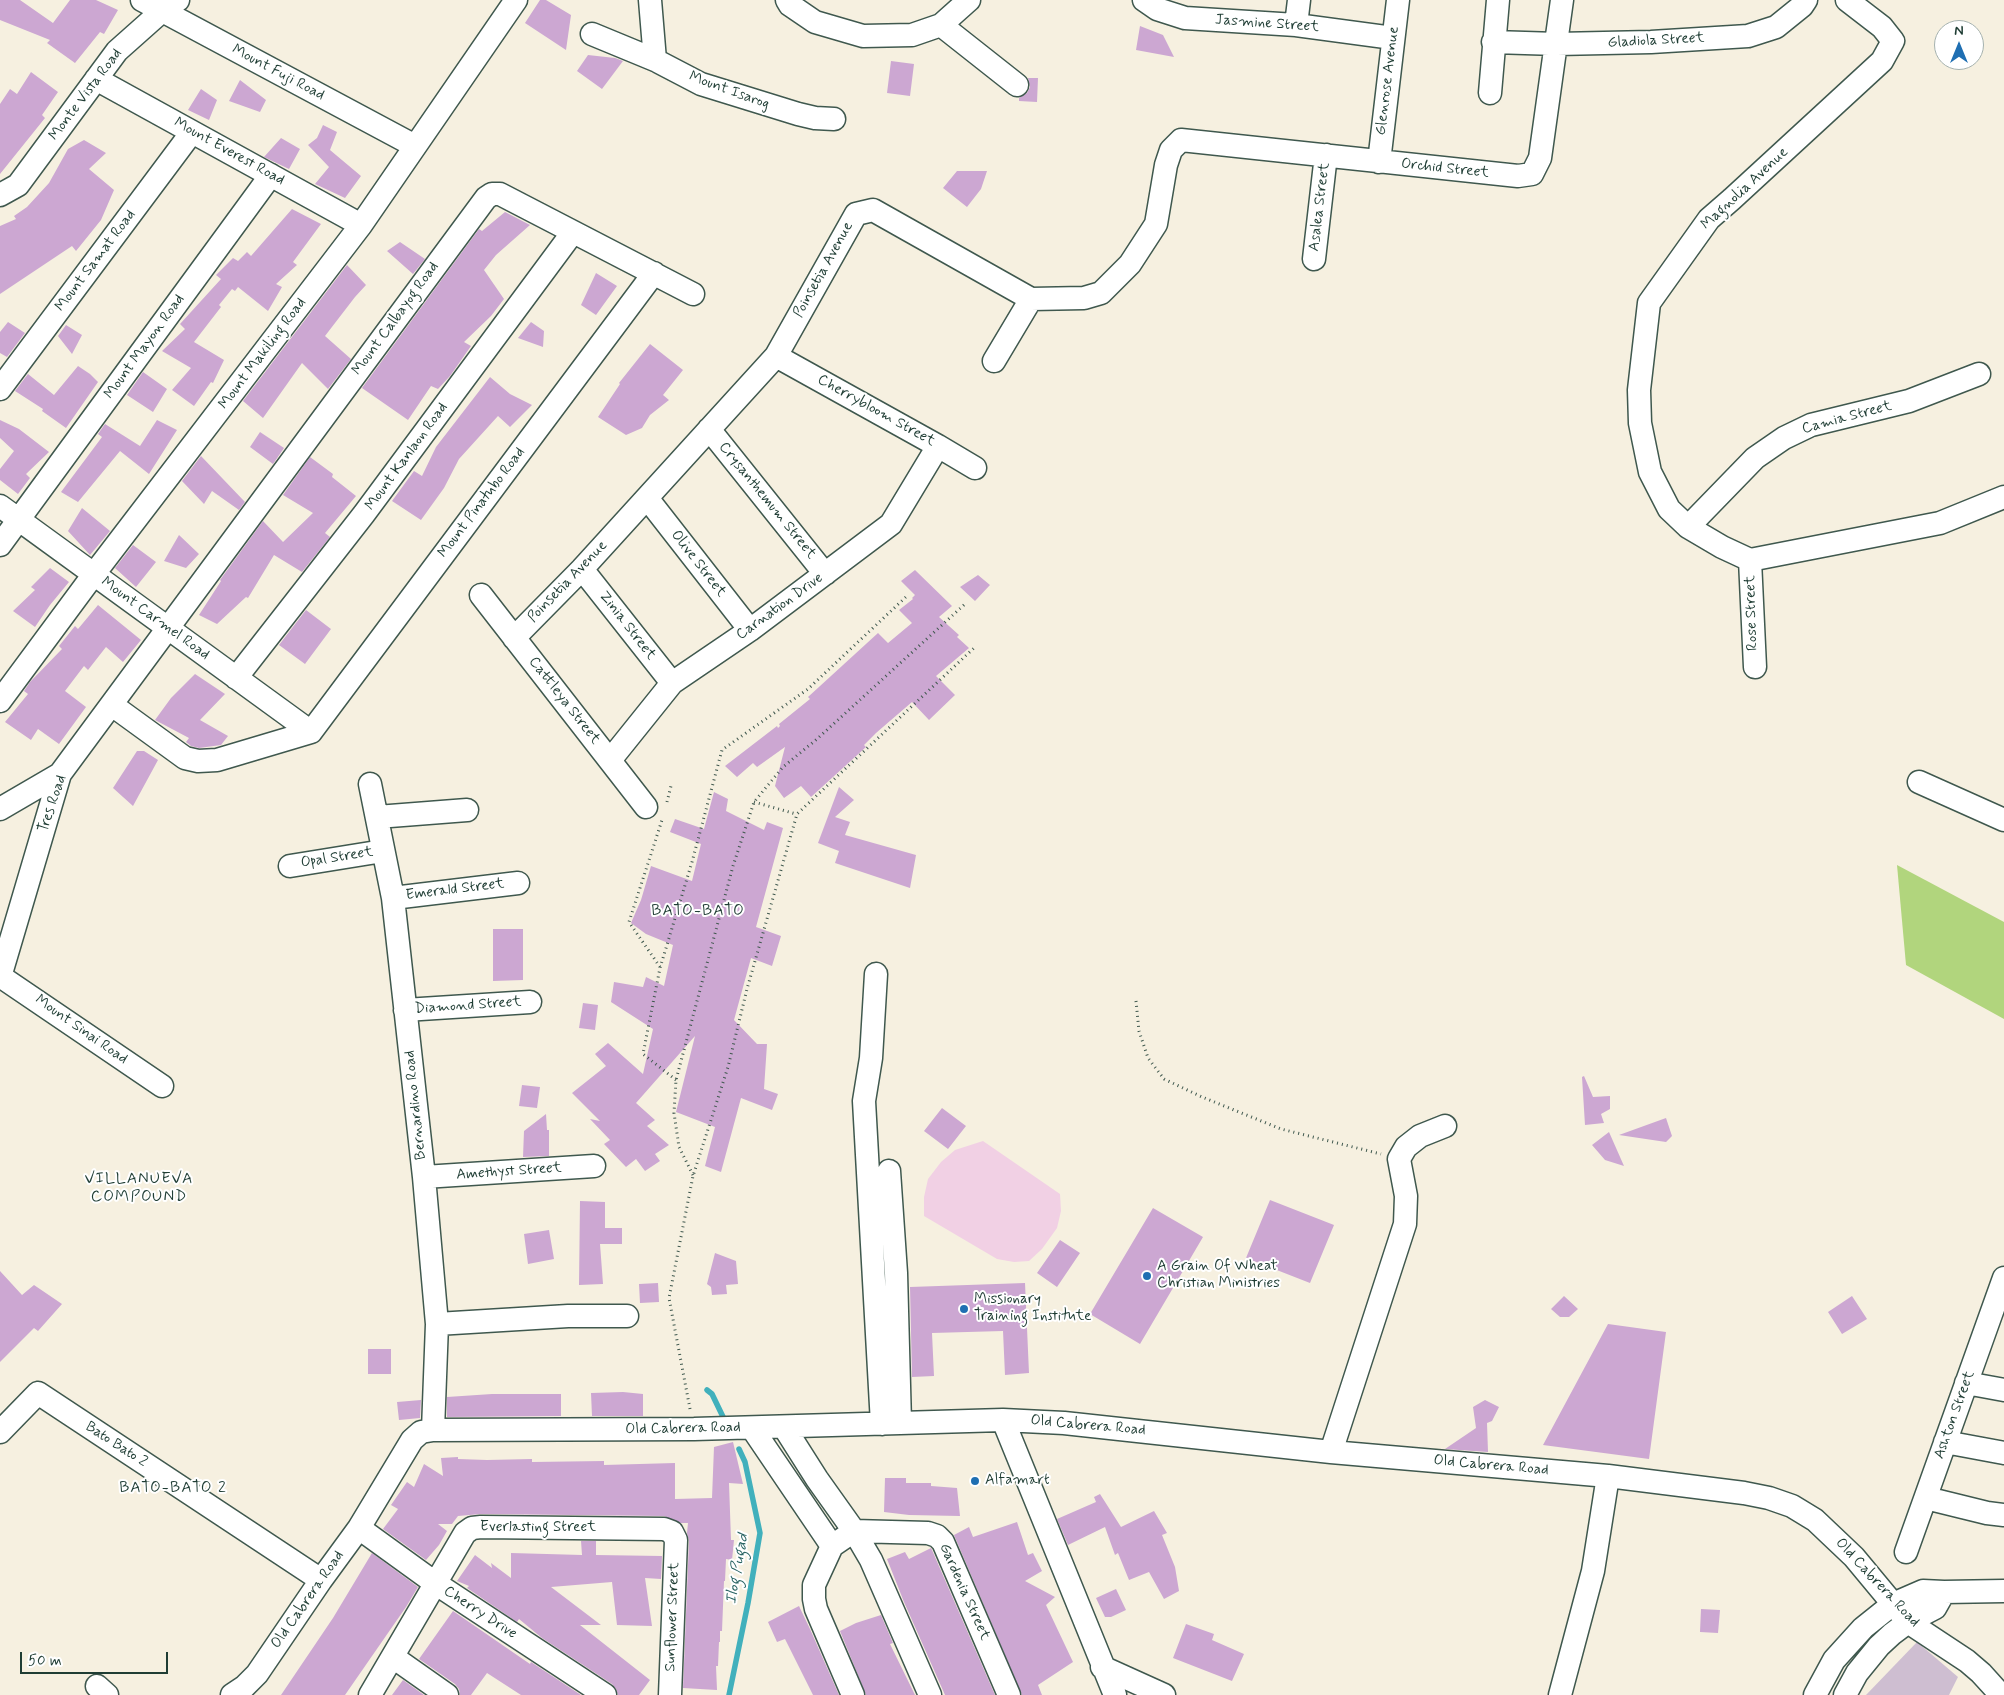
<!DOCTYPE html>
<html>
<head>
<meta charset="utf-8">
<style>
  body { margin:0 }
  #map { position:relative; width:2004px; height:1695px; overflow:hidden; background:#f6f0e0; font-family:Mynerve,sans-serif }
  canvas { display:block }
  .north { position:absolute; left:1934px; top:20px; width:50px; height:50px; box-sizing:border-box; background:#fff; border:1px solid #a5b1ae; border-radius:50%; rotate:0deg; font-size:14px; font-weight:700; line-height:20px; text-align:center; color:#1f3d34 }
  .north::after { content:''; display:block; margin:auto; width:18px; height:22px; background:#1f6fb2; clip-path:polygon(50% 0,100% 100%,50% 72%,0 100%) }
  .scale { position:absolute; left:20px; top:1652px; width:148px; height:22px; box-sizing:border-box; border:2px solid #1f3d34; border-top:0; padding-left:6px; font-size:15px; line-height:18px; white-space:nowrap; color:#1f3d34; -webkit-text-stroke:4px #fff; paint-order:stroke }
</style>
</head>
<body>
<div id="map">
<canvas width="2004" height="1695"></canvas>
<div class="north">N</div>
<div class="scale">50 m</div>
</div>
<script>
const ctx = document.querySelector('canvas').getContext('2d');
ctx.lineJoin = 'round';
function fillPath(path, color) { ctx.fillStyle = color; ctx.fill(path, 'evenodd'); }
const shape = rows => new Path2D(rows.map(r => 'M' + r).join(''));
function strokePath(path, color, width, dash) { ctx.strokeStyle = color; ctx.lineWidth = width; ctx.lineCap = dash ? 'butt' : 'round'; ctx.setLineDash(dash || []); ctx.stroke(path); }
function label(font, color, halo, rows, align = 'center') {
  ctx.font = font + ' Mynerve,sans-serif'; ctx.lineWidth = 4; ctx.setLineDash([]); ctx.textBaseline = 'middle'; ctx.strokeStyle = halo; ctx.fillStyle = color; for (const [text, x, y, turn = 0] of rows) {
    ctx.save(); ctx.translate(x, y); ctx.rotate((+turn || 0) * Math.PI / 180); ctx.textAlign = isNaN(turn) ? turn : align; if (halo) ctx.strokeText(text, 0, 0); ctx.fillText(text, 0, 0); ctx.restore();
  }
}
const built = shape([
  [983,1141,1060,1194,1061,1211,1057,1228,1042,1249,1029,1261,1014,1262,997,1259,924,1216,924,1197,928,1179,941,1162,955,1150]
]);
const industrial = shape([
  [1917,1642,1958,1677,1949,1695,1866,1695]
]);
const green = shape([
  [1897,865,2004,922,2004,1019,1906,965]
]);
const stream = shape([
  [707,1390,712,1394,725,1421],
  [729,1695,748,1603,760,1533,745,1462,739,1449]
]);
const building = shape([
  [0,0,20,0,53,23,70,0,96,0,118,10,104,34,100,32,75,63,47,43,50,40,0,20],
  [540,0,546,0,571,15,566,50,525,23],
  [1140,26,1163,35,1174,57,1136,50],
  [588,55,615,58,623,61,602,89,577,71],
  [891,61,914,64,910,96,887,93],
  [31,72,58,92,42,115,45,118,0,174,0,104,10,89,17,94],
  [1028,78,1038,78,1037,102,1019,101,1019,98,1027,93,1030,87],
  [240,80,266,100,260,112,229,101],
  [201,89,217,100,209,120,188,110],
  [323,125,337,132,330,150,361,176,345,198,315,184,329,167,308,145,317,138],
  [281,138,300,149,289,169,264,157],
  [84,140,106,153,89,169,114,190,101,220,76,251,72,246,0,294,0,226,16,219,14,216,27,207,49,183,68,149],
  [957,171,987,171,981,189,967,207,943,188],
  [292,209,321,224,293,262,297,265,276,284,282,287,268,311,238,287,235,291,232,289,219,305,221,307,194,342,224,360,213,383,211,382,194,406,172,390,191,368,162,351,185,329,180,324,221,279,216,275,233,258,238,261,247,252,251,256],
  [505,212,530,225,496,255,484,270,504,299,491,316,464,342,471,346,450,376,438,389,431,386,408,420,362,388,479,229,482,231],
  [400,242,425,259,413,274,387,251],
  [347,265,366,285,355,297,325,336,351,359,328,389,302,363,263,418,243,401],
  [596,273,617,286,596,315,581,305],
  [8,322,25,333,7,357,0,353,0,332],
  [531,322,544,331,543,347,518,338],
  [66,325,82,335,72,354,58,336],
  [650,344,683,370,663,395,669,400,650,415,642,428,626,435,598,417,620,384,619,383],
  [78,366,90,374,98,382,66,428,42,411,43,409,15,391,28,374,54,395],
  [143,372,167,389,153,412,127,395],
  [490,377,510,394,532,405,510,427,498,416,459,459,444,488,421,520,392,501,414,471,422,476,436,447],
  [0,420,19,429,49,452,26,474,30,478,18,494,0,480,0,469,14,451,0,438],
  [157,420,177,430,149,474,120,451,78,502,61,492,102,437,98,434,105,424,140,446],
  [260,432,284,448,271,467,273,464,250,447],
  [201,456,245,502,239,510,212,491,204,504,182,481],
  [310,457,333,474,332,477,356,496,325,533,330,537,302,572,274,555,248,598,246,597,217,624,199,615,221,581,220,580,263,521,283,542,313,513,283,495],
  [82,508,110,531,90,555,68,531],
  [179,535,199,554,186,568,164,561],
  [133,545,156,562,136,587,115,568],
  [50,568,69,582,50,605,35,627,13,611,35,590,31,587],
  [915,570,952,606,939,617,959,635,957,637,969,648,936,676,955,695,929,720,912,702,876,733,864,745,866,747,811,797,801,786,784,798,775,786,785,747,757,767,753,763,737,777,725,766,777,726,778,728,780,726,779,724,810,699,808,697,878,633,888,643,912,623,899,610,913,599,912,598,915,595,901,581],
  [978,575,990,585,975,601,960,587],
  [98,605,141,640,123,662,106,647,88,670,84,666,65,691,86,707,59,744,38,729,31,740,5,722,28,694,24,691,30,682,62,649,59,646,75,626,78,629],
  [306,610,331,629,305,664,279,645],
  [195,674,225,694,200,720,228,736,221,745,199,748,191,746,186,742,189,738,155,720,171,698],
  [137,751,144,751,158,760,133,806,113,788],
  [839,787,854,800,835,817,850,822,845,835,916,855,910,888,835,863,839,851,818,843],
  [714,792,728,799,726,811,764,830,767,822,783,828,756,927,781,936,772,966,751,958,734,1020,757,1044,767,1044,764,1089,778,1094,772,1110,741,1098,721,1172,705,1166,715,1127,676,1112,695,1036,636,1103,655,1120,647,1126,669,1145,655,1154,660,1161,645,1171,636,1159,626,1167,604,1144,610,1140,590,1119,600,1121,572,1093,606,1066,595,1054,608,1043,643,1074,653,1029,611,1002,614,982,643,987,646,977,664,986,673,945,646,934,631,923,641,900,651,866,692,881,701,844,670,832,675,819,704,829],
  [493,929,523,929,523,980,493,981],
  [583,1003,598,1005,595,1030,579,1028],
  [1584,1076,1593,1097,1610,1096,1610,1109,1601,1114,1604,1123,1585,1125,1582,1077],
  [522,1085,540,1087,537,1108,519,1106],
  [942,1108,966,1126,948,1149,924,1131],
  [546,1114,547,1130,549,1130,549,1156,523,1157,524,1131],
  [1666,1118,1672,1136,1666,1142,1619,1135],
  [1609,1132,1624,1166,1605,1160,1592,1145],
  [1270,1200,1334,1225,1310,1283,1246,1258],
  [580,1201,605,1202,605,1228,622,1228,622,1244,600,1244,603,1284,579,1285],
  [1153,1208,1203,1237,1140,1344,1090,1314],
  [549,1230,554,1259,528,1264,524,1234],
  [1060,1240,1080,1253,1057,1287,1037,1273],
  [715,1253,736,1261,738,1284,726,1285,727,1294,712,1295,711,1287,707,1284],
  [0,1271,22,1295,34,1285,62,1304,38,1331,34,1328,0,1362],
  [658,1283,659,1302,640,1303,639,1284],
  [1025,1283,1029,1373,1005,1375,1003,1331,932,1333,934,1376,912,1377,910,1287],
  [1564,1296,1578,1309,1569,1317,1560,1317,1551,1309],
  [1852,1296,1867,1319,1842,1334,1828,1312],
  [1608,1324,1666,1332,1649,1459,1543,1445],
  [368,1349,391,1349,391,1374,368,1374],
  [623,1392,643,1394,643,1416,592,1416,591,1393],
  [492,1394,561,1394,561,1416,447,1417,447,1397],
  [421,1400,420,1418,399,1420,397,1402],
  [1485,1400,1499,1407,1492,1421,1487,1423,1488,1452,1445,1449,1476,1428,1473,1407],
  [733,1442,743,1484,729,1483,731,1540,734,1540,732,1560,726,1559,725,1581,724,1581,722,1631,720,1631,720,1642,719,1642,718,1666,716,1666,717,1690,683,1688,689,1541,687,1533,688,1523,680,1523,664,1516,481,1514,458,1516,452,1524,438,1524,447,1531,439,1545,426,1560,383,1529,398,1509,391,1505,407,1482,414,1487,424,1464,443,1476,441,1458,458,1457,458,1459,487,1460,532,1459,532,1462,604,1461,604,1465,675,1463,675,1499,712,1498,714,1447],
  [885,1478,906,1478,906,1483,931,1483,931,1486,957,1488,960,1516,909,1515,884,1512],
  [1100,1494,1121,1527,1154,1511,1167,1533,1162,1535,1175,1567,1179,1591,1164,1599,1149,1572,1129,1580,1118,1553,1115,1555,1105,1527,1068,1545,1057,1519,1096,1502,1094,1497],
  [1017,1522,1028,1555,1033,1553,1042,1571,1025,1581,1055,1597,1046,1605,1073,1662,1038,1685,1042,1695,1022,1695,954,1535,969,1527,973,1537],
  [581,1541,596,1541,596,1555,662,1556,661,1579,645,1578,652,1626,617,1625,612,1582,551,1587,601,1625,580,1625,650,1680,639,1695,618,1695,616,1689,612,1684,542,1638,519,1619,517,1622,467,1588,469,1586,457,1581,475,1555,492,1568,491,1563,511,1578,511,1553,582,1555],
  [931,1548,932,1550,995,1695,945,1695,904,1602,887,1559,905,1552,909,1559],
  [372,1553,418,1587,406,1607,345,1695,281,1695,333,1618],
  [1116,1589,1126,1610,1111,1617,1105,1617,1096,1598],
  [799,1606,810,1629,839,1695,813,1695,785,1639,777,1642,768,1622],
  [1701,1609,1720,1610,1718,1633,1700,1632],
  [453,1611,530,1664,531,1662,581,1695,521,1695,487,1673,471,1695,460,1695,459,1689,455,1684,419,1659],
  [881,1615,893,1643,890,1644,915,1695,866,1695,840,1631,856,1623],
  [1186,1624,1214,1634,1212,1640,1244,1654,1232,1681,1173,1658],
  [403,1680,424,1695,392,1695]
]);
const path = shape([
  [667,802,671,786],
  [754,802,796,814],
  [660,967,629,922,662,820],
  [1136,1001,1139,1031,1148,1058,1164,1079,1202,1097,1281,1129,1381,1154],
  [676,1080,643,1054,660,968,692,862,722,750,808,689,908,595],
  [693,1175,679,1147,674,1113,676,1080,733,866,754,802,783,767,817,739,965,604],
  [690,1409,669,1298,693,1176,728,1067,747,989,797,814,974,648]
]);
const minor = shape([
  [142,0,415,146],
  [650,0,655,60],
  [787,0,790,5,815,22,863,36,912,35,941,25,969,0],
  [1144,0,1157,9,1185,18,1296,25,1393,38],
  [1847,0,1882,27,1893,41,1882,61,1732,199,1709,219,1649,303,1639,390,1640,423,1650,472,1669,509,1688,527,1722,547,1750,560,1940,523,2004,497],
  [941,25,1017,85],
  [1296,25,1299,0],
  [592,34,655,60,701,84,798,114,815,118,834,119],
  [1493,42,1557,44,1651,42,1748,36,1776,27,1802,6,1806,0],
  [96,79,361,225],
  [1490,93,1498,0],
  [1379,162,1398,0],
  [0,195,18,185,117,51,162,11,178,0],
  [1314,259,1326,155],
  [776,356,938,446,975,468],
  [994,361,1031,299],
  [0,389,192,132],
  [709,429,825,574],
  [647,498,750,630],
  [0,506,311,732],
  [1688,527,1755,458,1784,438,1811,425,1909,401,1979,374],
  [0,545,271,175],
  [1750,560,1755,667],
  [582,569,672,683],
  [481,595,646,807],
  [514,638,582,569,776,356,856,214,873,210,1031,299,1084,298,1101,293,1130,264,1156,224,1166,165,1171,150,1181,140,1518,176,1532,174,1540,158,1562,0],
  [236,678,364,514,573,232],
  [0,701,94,574,361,225,516,0],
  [112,705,185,758,198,761,217,760,311,732],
  [311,732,654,273],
  [611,759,672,683,750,630,891,524,938,446],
  [1919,782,2004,820],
  [370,784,393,898,424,1177,437,1324,433,1430],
  [0,809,60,774],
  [377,817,467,810],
  [290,866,383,851],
  [393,898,518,883],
  [876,974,871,1058,864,1101,882,1424],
  [0,976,162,1086],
  [0,977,60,774,486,198,492,194,500,194,693,294],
  [405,1010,530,1002],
  [889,1171,896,1273,900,1423],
  [424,1177,594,1166],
  [437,1324,568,1316,627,1316],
  [1966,1383,2004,1390],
  [1003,1420,1115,1695],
  [784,1427,817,1479,854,1531,871,1560,930,1695],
  [752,1428,832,1546],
  [0,1432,38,1393,321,1580],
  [1945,1442,2004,1453],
  [1331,1452,1405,1224,1406,1196,1399,1159,1406,1147,1420,1136,1445,1126],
  [1926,1498,1987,1513,2004,1515],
  [359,1528,435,1583,605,1695],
  [1906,1552,2004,1278],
  [393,1657,447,1695],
  [1102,1667,1164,1695],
  [97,1686,107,1695],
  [232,1695,244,1687,257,1674,321,1580,359,1528,412,1440,421,1432,433,1430,694,1429,1003,1420,1064,1423,1331,1452,1608,1476,1744,1493,1769,1498,1792,1506,1815,1520,1854,1557,1908,1622,1967,1661,1981,1673,2001,1695],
  [370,1695,465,1533,472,1528,481,1527,664,1529,672,1532,676,1540,670,1695],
  [853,1695,816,1609,814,1599,814,1585,832,1546,854,1531,928,1533,937,1536,943,1542,1009,1695],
  [1560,1695,1593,1571,1608,1476],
  [1815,1695,1834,1660,1863,1628,1893,1604,1923,1591,1944,1592,2004,1591],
  [1845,1695,1857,1673,1879,1646,1892,1634,1908,1622,1935,1608,1944,1592]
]);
const markers = [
  [1147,1276,5,"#1f6fb2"],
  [964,1309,5,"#1f6fb2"],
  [975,1481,5,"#1f6fb2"]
];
const streetNames = [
  ["Jasmine Street",1267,24,4],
  ["Gladiola Street",1656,41,-3],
  ["Mount Fuji Road",278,73,28],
  ["Glenrose Avenue",1388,81,-83],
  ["Mount Isarog",729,91,20],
  ["Monte Vista Road",86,95,-53],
  ["Mount Everest Road",229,152,29],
  ["Orchid Street",1445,169,6],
  ["Magnolia Avenue",1745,189,-43],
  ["Asalea Street",1320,207,-83],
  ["Mount Samat Road",96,261,-53],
  ["Poinsetia Avenue",824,270,-61],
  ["Mount Calbayog Road",396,319,-54],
  ["Mount Mayon Road",145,347,-54],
  ["Mount Makiling Road",263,354,-53],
  ["Cherrybloom Street",876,411,29],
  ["Camia Street",1847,418,-15],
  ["Mount Kanlaon Road",407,457,-54],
  ["Crysanthemum Street",767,501,51],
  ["Mount Pinatubo Road",482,503,-53],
  ["Olive Street",698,564,52],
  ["Poinsetia Avenue",568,582,-46],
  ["Carnation Drive",780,607,-36],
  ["Rose Street",1752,613,-92],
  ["Mount Carmel Road",155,619,36],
  ["Zinia Street",627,626,52],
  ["Cattleya Street",564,701,52],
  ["Tres Road",53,804,-71],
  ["Opal Street",337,858,-9],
  ["Emerald Street",455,890,-7],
  ["Diamond Street",468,1006,-4],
  ["Mount Sinai Road",81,1030,35],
  ["Bernardino Road",416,1105,-96],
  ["Amethyst Street",509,1172,-4],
  ["Ashton Street",1955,1415,-70],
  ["Old Cabrera Road",1088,1426,5],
  ["Old Cabrera Road",683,1429,-1],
  ["Bato Bato 2",116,1445,33],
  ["Old Cabrera Road",1491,1466,5],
  ["Everlasting Street",538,1528],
  ["Old Cabrera Road",1877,1583,47],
  ["Gardenia Street",964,1592,66],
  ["Old Cabrera Road",308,1600,-55],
  ["Cherry Drive",480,1613,33],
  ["Sunflower Street",673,1617,-88]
];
const poiNames = [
  ["A Grain Of Wheat",1157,1267],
  ["Christian Ministries",1157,1284],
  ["Missionary",974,1300],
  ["Training Institute",974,1317],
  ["Alfamart",985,1481]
];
const neighbourhoodNames = [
  ["BATO-BATO",698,912],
  ["VILLANUEVA",139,1180],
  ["COMPOUND",139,1198],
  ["BATO-BATO 2",173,1489]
];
const waterNames = [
  ["Ilog Pugad",738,1569,-80]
];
fillPath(built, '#f1d0e4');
fillPath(industrial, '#cebed1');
fillPath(green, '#b1d57d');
strokePath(stream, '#41b0bc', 5.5);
fillPath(building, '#cca7d2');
strokePath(minor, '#3f584e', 25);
strokePath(path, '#3f584e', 3, [1, 4]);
strokePath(minor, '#fff', 22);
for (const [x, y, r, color] of markers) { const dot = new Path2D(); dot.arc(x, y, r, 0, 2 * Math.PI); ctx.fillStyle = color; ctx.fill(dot); strokePath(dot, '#fff', 2); }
label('15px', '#1f3d34', '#fff', streetNames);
label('15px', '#1f3d34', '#fff', poiNames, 'left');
ctx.letterSpacing = '1px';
label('16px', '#1f3d34', '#fff', neighbourhoodNames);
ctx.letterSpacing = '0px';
label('italic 16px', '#2b6564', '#fff', waterNames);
</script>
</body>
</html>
